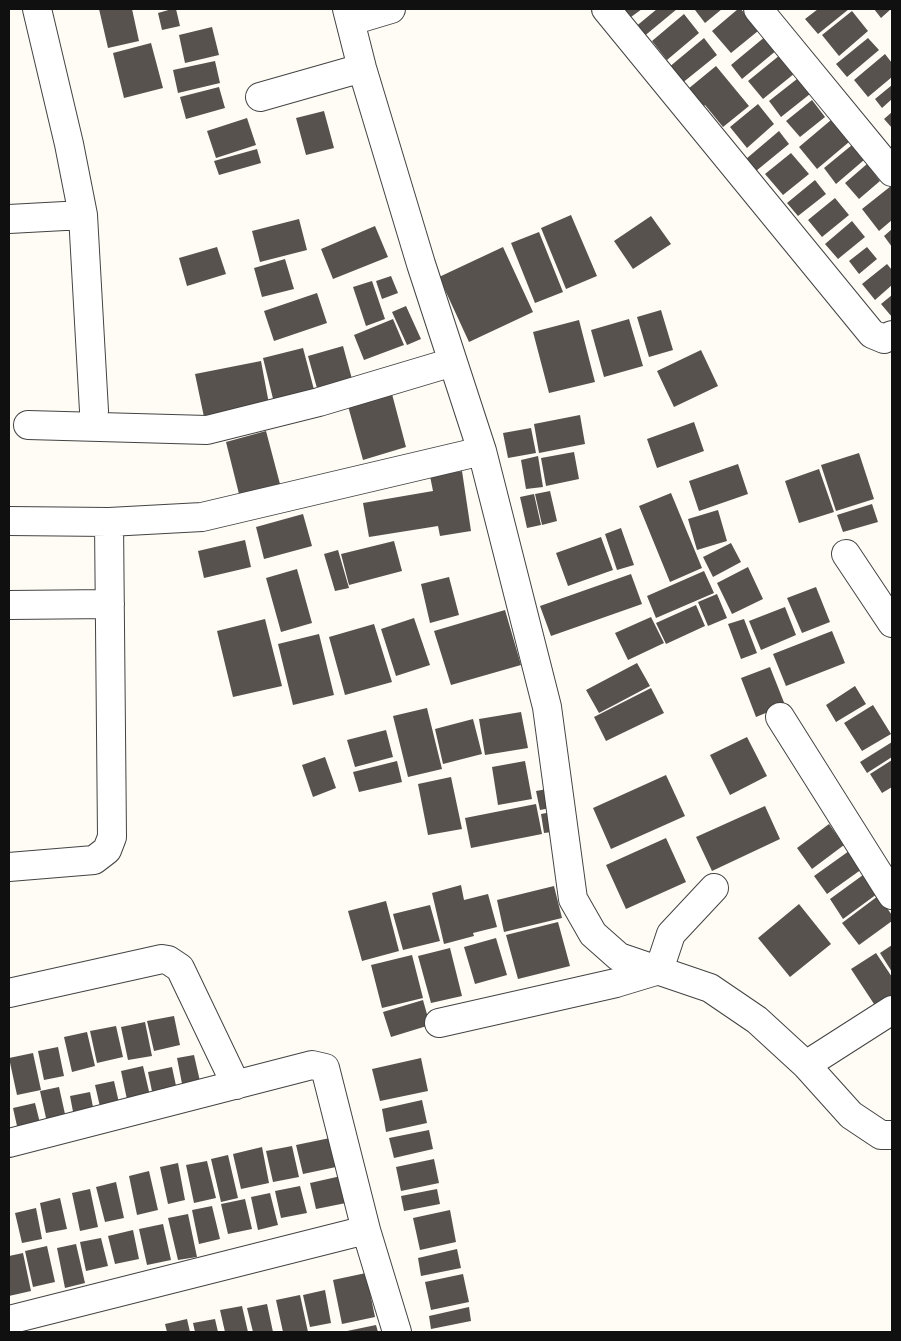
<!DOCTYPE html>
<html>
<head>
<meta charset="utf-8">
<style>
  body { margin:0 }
  #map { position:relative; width:901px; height:1341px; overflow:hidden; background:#fefcf4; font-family:"Crimson Pro",serif }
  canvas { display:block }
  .frame { position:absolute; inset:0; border:10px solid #101010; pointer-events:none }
</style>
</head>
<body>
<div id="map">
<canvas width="901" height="1341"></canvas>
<div class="frame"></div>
</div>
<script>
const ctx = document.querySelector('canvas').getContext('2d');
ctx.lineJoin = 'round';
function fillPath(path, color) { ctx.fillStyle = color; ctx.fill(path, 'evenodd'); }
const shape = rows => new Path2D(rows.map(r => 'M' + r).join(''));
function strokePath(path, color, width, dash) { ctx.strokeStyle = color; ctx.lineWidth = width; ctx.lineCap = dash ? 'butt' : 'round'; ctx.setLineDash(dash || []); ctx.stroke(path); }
const building = shape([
  [99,9,132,9,139,41,108,48],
  [172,9,176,9,180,26,162,30,158,13],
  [624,9,642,9,631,17],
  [657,9,677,9,642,38,634,28],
  [697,9,722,9,705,23,695,10],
  [738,9,741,9,758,31,731,53,712,31],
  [818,9,849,9,818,34,805,19],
  [874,9,891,9,881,18],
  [852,11,868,31,839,56,822,35],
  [684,14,699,33,667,60,652,41],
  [212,27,219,55,185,63,179,35],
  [772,31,783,45,742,79,731,65],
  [704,38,717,55,681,84,668,68],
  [868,38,879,50,847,77,836,64],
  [151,43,163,88,124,98,113,53],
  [885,54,892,63,892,77,868,97,854,80],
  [780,55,795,73,763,99,748,81],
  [215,61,220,83,178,93,173,70],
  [716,66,749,106,723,127,705,105,703,107,688,89],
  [797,79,810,94,781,117,769,101],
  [892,85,892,99,882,108,875,99],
  [219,87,225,108,186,119,180,97],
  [812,100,825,117,800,137,786,121],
  [758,104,774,124,747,148,730,127],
  [324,111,334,148,306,155,296,118],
  [892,112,892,128,884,119],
  [247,118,256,145,216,158,207,131],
  [831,120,849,142,817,169,799,147],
  [779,131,789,144,756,171,746,159],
  [852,145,864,160,836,184,824,168],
  [257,149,261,163,219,175,214,161],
  [791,153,809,174,783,195,765,174],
  [867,164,880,181,859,199,845,183],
  [815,180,826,194,798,216,787,203],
  [891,186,892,188,892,220,879,231,862,209],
  [835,198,849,215,822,237,808,220],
  [571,215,597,276,566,289,541,228],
  [651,216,671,244,633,269,614,241],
  [299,219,307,250,260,262,252,231],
  [852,221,865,237,838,259,825,244],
  [375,226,388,257,333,279,321,249],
  [892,229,892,247,884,236],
  [539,232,563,292,535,303,511,243],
  [217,247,226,274,187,286,179,258],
  [503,247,533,312,469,342,439,277],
  [867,247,877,259,859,274,849,261],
  [285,259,294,289,262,297,254,268],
  [887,264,892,270,892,285,875,300,862,284],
  [391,276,398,293,382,299,376,281],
  [372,281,385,319,366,326,353,287],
  [317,293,327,323,274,341,264,311],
  [892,295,892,317,881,304],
  [406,306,421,339,407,345,392,312],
  [661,310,673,350,649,357,637,317],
  [393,319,404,345,364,360,354,335],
  [629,319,643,366,604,377,591,330],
  [579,320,595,382,549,393,533,332],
  [343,346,355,390,320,399,308,356],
  [303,348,317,401,276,411,263,358],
  [701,350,718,386,674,407,657,371],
  [261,361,269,404,204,417,195,374],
  [392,394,406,447,363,460,348,406],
  [580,415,585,444,539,453,534,424],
  [694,422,704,451,657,468,647,439],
  [531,428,536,453,508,458,503,433],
  [266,431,280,484,239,494,226,442],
  [574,452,579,479,546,486,541,458],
  [859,453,874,499,836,511,821,465],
  [538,456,543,487,526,489,521,460],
  [738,464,748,494,699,511,689,481],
  [819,469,834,512,799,523,785,481],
  [462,471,471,531,440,536,438,526,369,537,363,503,433,491,430,476],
  [550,491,557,521,542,525,535,494],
  [671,493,702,568,670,582,639,506],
  [534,494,541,525,527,528,520,497],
  [872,504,878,522,843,532,837,515],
  [718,510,727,541,697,550,688,519],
  [303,514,312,546,264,559,256,527],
  [621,528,634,565,617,570,605,534],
  [601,537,613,570,568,586,556,553],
  [245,540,251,567,204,578,198,551],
  [394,541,402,571,349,585,341,554],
  [731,543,741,562,713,577,703,557],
  [338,550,349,588,335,591,324,554],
  [748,567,763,599,732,614,717,583],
  [297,569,312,623,281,632,266,578],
  [704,571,714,593,656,618,647,596],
  [631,574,642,604,551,636,540,606],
  [449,577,459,615,430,623,421,584],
  [816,587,830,622,802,633,787,598],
  [717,594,727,618,708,626,698,602],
  [696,605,705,626,666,644,656,623],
  [785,607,796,635,761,650,749,621],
  [505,610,521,665,451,685,434,631],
  [651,617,664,643,628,660,615,633],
  [414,618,430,665,396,676,381,629],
  [265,619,282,686,233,697,217,631],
  [744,619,757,653,741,659,728,624],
  [374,624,392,682,345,695,329,637],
  [832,631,845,663,786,686,773,654],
  [319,634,334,695,293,705,278,644],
  [637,663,650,686,599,713,586,690],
  [770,667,785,705,756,717,741,678],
  [855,686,866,704,836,722,826,705],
  [651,688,664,713,606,741,594,717],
  [873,705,891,734,862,751,844,723],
  [427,708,442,769,408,777,393,716],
  [521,712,528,748,485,755,479,719],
  [473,719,482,754,443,764,435,729],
  [386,730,393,757,355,767,347,740],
  [747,737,767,776,730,795,710,755],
  [892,742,892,757,867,773,860,762],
  [325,757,336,788,313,797,302,765],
  [892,760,892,787,882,793,870,774],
  [397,761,402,782,359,792,353,772],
  [525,761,532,799,498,805,492,767],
  [666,775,685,816,611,849,593,808],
  [451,777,462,829,428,835,418,784],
  [553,788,556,807,540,810,536,791],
  [536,804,542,834,471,848,465,818],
  [765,806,780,839,712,871,696,837],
  [557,811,560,831,544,833,541,814],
  [829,824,844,845,812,869,797,848],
  [666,838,686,882,626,909,606,865],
  [849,851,862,869,827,894,814,876],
  [863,875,877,894,843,919,830,899],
  [461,885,464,900,488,894,497,927,473,933,474,936,444,944,432,893],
  [554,886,562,918,504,932,497,900],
  [878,896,892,915,892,921,859,945,842,923],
  [386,901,399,951,362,961,348,911],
  [799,904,831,944,790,977,758,938],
  [430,905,440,941,403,950,393,914],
  [558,922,570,966,518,979,506,935],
  [496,938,507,975,475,984,464,947],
  [892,945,892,972,880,953],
  [450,948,462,996,431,1003,418,956],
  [876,953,892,977,892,996,876,1007,851,969],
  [412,955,423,998,382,1008,371,965],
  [423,1000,430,1025,391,1037,383,1012],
  [174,1016,180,1045,154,1051,147,1021],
  [145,1022,152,1056,128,1060,121,1027],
  [116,1026,123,1057,97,1063,90,1031],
  [87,1032,95,1066,72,1072,64,1037],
  [58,1047,64,1076,44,1080,38,1051],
  [33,1053,41,1090,17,1095,9,1058],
  [194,1055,202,1090,184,1094,177,1058],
  [421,1058,428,1091,380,1101,372,1069],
  [143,1066,152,1104,129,1109,121,1071],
  [172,1067,178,1095,154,1101,148,1072],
  [114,1081,120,1107,101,1111,95,1085],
  [59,1087,67,1123,48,1127,40,1091],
  [90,1092,95,1117,75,1122,70,1096],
  [422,1100,427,1123,386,1132,382,1109],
  [35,1103,42,1131,19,1135,13,1108],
  [429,1130,433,1149,394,1158,389,1138],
  [330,1138,336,1167,303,1174,296,1145],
  [292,1146,299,1177,273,1182,266,1151],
  [262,1147,269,1183,241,1189,233,1154],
  [228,1155,238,1198,221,1202,211,1159],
  [434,1159,439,1183,401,1191,396,1167],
  [207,1161,216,1198,194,1203,186,1165],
  [178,1163,185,1200,168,1204,160,1167],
  [149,1171,158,1210,137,1215,129,1176],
  [341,1176,346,1203,316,1209,310,1183],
  [116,1182,124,1218,105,1222,96,1187],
  [300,1186,307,1213,281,1218,275,1191],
  [90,1189,98,1227,80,1231,72,1193],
  [437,1189,440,1204,404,1211,401,1196],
  [270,1193,278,1225,258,1230,251,1197],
  [60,1198,67,1229,46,1233,40,1203],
  [245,1199,252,1229,228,1234,221,1204],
  [212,1206,220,1239,199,1244,192,1210],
  [36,1208,42,1239,22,1243,15,1213],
  [450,1210,456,1242,420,1250,413,1218],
  [188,1214,197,1257,178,1260,168,1218],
  [163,1224,171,1260,147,1265,139,1229],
  [133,1230,139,1259,115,1264,108,1236],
  [101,1238,108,1266,86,1271,80,1242],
  [76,1244,85,1283,65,1288,57,1248],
  [47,1246,55,1282,33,1287,25,1251],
  [457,1249,461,1268,421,1276,418,1258],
  [23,1253,31,1291,9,1296,9,1256],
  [366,1273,375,1317,342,1324,333,1280],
  [463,1274,469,1302,431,1310,425,1282],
  [325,1290,331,1323,310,1327,303,1295],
  [300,1295,308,1332,283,1332,276,1300],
  [267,1304,273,1332,253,1332,247,1308],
  [242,1306,248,1332,225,1332,220,1310],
  [469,1307,471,1321,431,1329,429,1316],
  [187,1319,190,1332,167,1332,165,1324],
  [215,1319,218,1332,195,1332,193,1323],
  [376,1325,378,1332,347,1332,347,1331]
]);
const minor = shape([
  [37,9,69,144,83,215,94,411],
  [347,9,362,68,421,264,482,451,547,707,573,899,593,934,619,957,710,988,757,1020,806,1065,851,1115,881,1135,892,1135],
  [606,9,872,334,884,339,892,335],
  [758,9,892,172],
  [351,21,391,9],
  [260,97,362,68],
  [9,219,83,215],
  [28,425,207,430,319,402,453,362],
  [9,521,109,522,202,517,482,451],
  [846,554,892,623],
  [9,605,110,604],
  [780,717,892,895],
  [9,867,94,860,107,850,112,837,109,522],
  [9,993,162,959,168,960,180,968,236,1085],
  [439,1023,616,983,659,970,671,934,714,888],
  [806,1065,892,1010],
  [9,1143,312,1065,325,1068,366,1230,397,1332],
  [9,1320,366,1230]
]);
fillPath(building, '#57524e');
strokePath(minor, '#434343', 30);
strokePath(minor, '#fff', 28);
</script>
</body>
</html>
